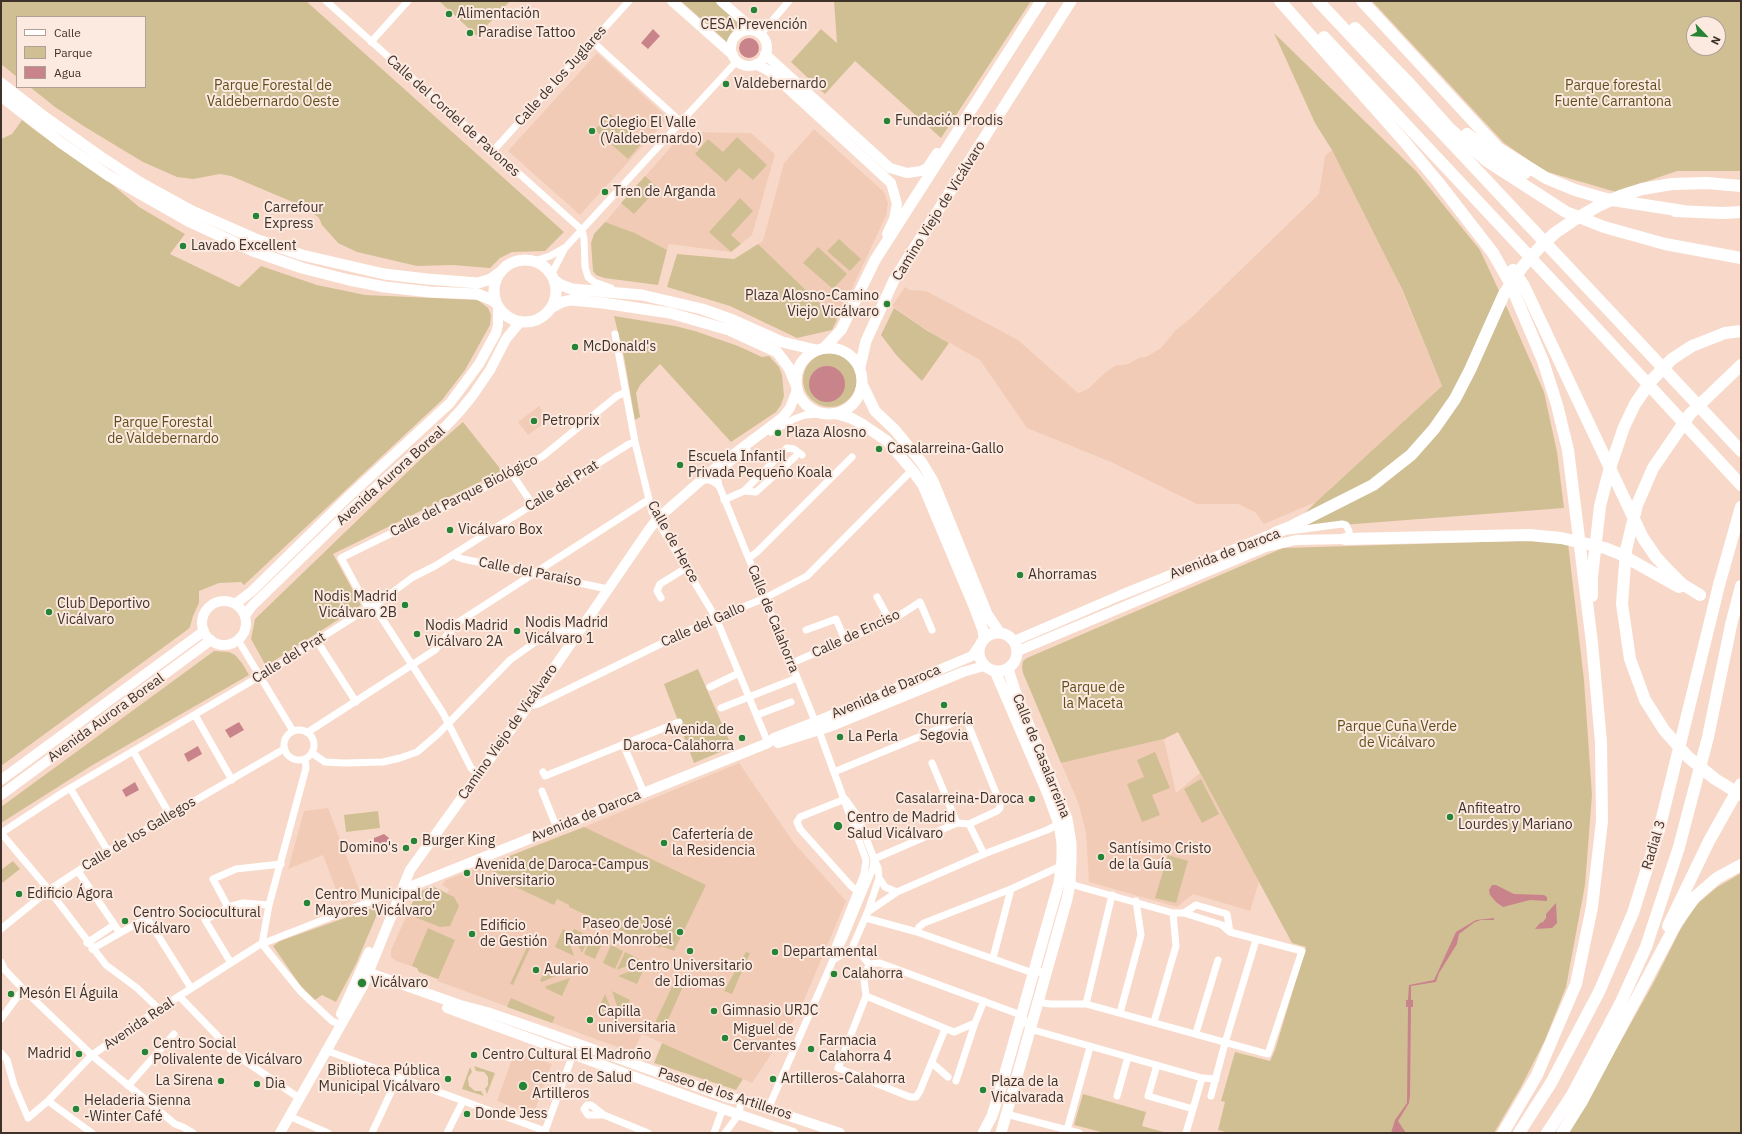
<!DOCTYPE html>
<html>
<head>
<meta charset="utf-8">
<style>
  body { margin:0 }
  #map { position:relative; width:1742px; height:1134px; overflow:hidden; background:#f8d9c9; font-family:"IBM Plex Sans",sans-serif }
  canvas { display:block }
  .frame { position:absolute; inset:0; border:2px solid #3e322b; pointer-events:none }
  .legend { position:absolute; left:16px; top:16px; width:130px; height:72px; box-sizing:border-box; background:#fce9df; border:1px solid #b0a097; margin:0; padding:5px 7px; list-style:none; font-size:12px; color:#3e322b }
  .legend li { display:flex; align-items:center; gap:8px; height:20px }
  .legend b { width:20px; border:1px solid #b0a097 }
  .north { position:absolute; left:1686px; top:16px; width:40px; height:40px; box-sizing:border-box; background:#fce9df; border:1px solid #b0a097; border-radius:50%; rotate:115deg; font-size:11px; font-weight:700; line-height:16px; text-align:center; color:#3e322b }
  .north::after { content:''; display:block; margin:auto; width:14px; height:18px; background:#278436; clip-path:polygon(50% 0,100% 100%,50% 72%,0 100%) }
</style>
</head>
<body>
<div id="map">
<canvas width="1742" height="1134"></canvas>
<div class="frame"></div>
<ul class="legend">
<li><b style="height:5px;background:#fff"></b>Calle</li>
<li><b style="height:11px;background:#d1bf94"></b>Parque</li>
<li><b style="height:11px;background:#c9838b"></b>Agua</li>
</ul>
<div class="north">N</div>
</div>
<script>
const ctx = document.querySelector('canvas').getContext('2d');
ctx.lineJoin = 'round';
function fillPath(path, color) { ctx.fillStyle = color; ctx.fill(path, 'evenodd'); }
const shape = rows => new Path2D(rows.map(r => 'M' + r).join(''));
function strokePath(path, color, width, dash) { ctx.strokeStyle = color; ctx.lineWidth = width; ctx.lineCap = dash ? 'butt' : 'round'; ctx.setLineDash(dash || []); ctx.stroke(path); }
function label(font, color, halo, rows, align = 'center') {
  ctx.font = font + ' "IBM Plex Sans",sans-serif'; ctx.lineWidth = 4; ctx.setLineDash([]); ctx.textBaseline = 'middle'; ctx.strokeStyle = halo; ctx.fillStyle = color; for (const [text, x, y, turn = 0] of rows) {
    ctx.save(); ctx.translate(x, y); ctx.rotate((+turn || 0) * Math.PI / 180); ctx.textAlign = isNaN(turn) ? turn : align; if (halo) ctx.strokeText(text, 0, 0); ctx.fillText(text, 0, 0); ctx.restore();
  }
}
const built = shape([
  [597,53,668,118,580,215,508,151],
  [814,129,884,192,888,203,886,216,837,320,758,244,763,241,784,163],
  [684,132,751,133,775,154,752,235,731,252,669,244,667,250,635,233,605,222],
  [1332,150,1368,210,1442,386,1321,497,1316,502,1264,524,1255,512,1238,504,1197,504,1111,462,1027,428,980,360,925,329,892,306,905,287,910,290,926,291,1018,340,1078,393,1088,389,1107,371,1115,366,1128,364,1139,358,1146,357,1161,348,1176,330,1191,318,1319,194,1325,156],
  [539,406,549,420,528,435,518,422],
  [1164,739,1176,793,1200,773,1259,882,1250,911,1193,894,1177,907,1089,882,1086,832,1078,802,1061,763],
  [739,763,794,843,846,901,799,1012,752,1083,642,1034,634,1050,631,1052,440,982,437,981,438,979,419,972,417,968,396,961,391,957,391,950,417,893,432,886,447,893,449,889,442,885,446,880,584,827],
  [328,808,362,897,342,905,323,855,288,869,304,811],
  [515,1051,552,1064,533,1115,497,1101]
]);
const green = shape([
  [1,1,306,1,564,232,545,251,512,252,500,258,490,268,452,265,417,266,357,252,338,243,322,225,319,218,307,208,231,176,220,174,193,179,177,177,143,162,85,127,55,107,30,87,145,87,145,17,17,17,17,77,1,64],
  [439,1,510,1,477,36],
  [681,1,715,1,743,26,732,33,728,43],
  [834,1,1031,1,941,138,855,61,825,94,791,62,821,29,837,43],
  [1372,1,1741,1,1741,171,1677,171,1616,192,1544,171,1504,143],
  [1694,24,1718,24,1718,48,1694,48],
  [1274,33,1416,171,1480,250,1508,310,1544,392,1557,452,1564,508,1289,529,1316,502,1442,386,1402,289,1332,150,1315,123],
  [610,114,642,143,628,159,595,130],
  [22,120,36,131,107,180,139,207,185,234,170,254,239,287,261,266,317,285,365,295,478,300,488,308,491,315,490,325,465,370,442,400,244,585,241,582,219,583,199,591,199,603,193,616,190,627,187,630,1,766,1,139,12,134],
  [737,137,767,165,753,180,739,168,726,182,695,154,708,139,723,152],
  [645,176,658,188,634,214,621,203],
  [740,198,753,211,731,235,741,244,731,252,709,232],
  [605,222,635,233,667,250,658,285,604,278,596,275,593,271,591,243,594,234],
  [839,239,861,259,850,271,827,251],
  [758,244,837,320,832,330,797,338,730,306,667,287,677,254,734,259],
  [818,247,847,274,833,289,803,263],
  [894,308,926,330,949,343,922,381,897,356,881,335],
  [614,316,675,326,695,331,738,346,762,357,769,356,779,367,782,375,784,396,781,405,776,412,731,442,660,364,640,385,636,393,640,417,635,420,624,357],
  '803 380a27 27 0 1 1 54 0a27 27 0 1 1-54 0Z',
  [463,422,502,471,333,554,361,605,266,666,251,639,255,619,425,455],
  [1548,540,1568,543,1584,680,1592,795,1585,885,1566,987,1545,1040,1522,1085,1494,1133,1229,1133,1218,1130,1225,1102,1221,1101,1235,1052,1270,1061,1275,1050,1306,947,1292,943,1178,732,1164,739,1061,763,1023,673,1022,667,1023,661,1027,658,1283,548],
  [214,651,229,652,235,655,242,663,249,675,91,766,1,823,1,807],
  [698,669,732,747,694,763,664,684],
  [1155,752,1170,788,1152,795,1160,815,1142,822,1127,784,1144,777,1137,760],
  [1201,779,1219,814,1202,823,1184,789],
  [378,811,380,828,346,832,344,815],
  [584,827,706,885,674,951,661,946,660,948,619,930,569,907,569,905,557,899,554,905,503,881,505,877,492,871,497,861],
  [1168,855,1188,861,1176,903,1155,898],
  [13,861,20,869,2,883,1,870],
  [1741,873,1741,1133,1569,1133,1654,982,1679,932,1695,906,1716,888],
  [432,886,454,897,459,906,450,926,440,927,407,914,417,893],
  [381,905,356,964,336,1002,322,995,315,1000,300,985,273,946,280,941],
  [428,928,455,940,438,979,419,972,417,968,412,966],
  [563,929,565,930,574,956,555,947],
  [574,929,589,936,582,953,572,932],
  [592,936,603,941,595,959,584,954],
  [611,945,623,951,615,969,603,963],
  [527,947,530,948,513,985,510,984],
  [625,952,637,958,639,961,617,970],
  [746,952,750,953,732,994,724,991],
  [548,963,567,971,542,982,540,981],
  [641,967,643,971,637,984,618,976],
  [570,978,562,996,545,988,546,986],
  [675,980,684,984,663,1031,656,1028,654,1025],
  [612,991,630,1000,624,1013,620,1015],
  [605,994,614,1016,613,1019,597,1012],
  [511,998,555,1017,552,1023,507,1007],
  [662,1043,743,1079,736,1090,654,1063],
  [474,1066,495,1073,487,1094,485,1089,488,1085,488,1077,484,1072,476,1071],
  [470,1067,472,1072,468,1078,469,1086,475,1091,481,1091,484,1096,462,1089],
  [1083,1094,1146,1112,1142,1126,1167,1133,1105,1133,1074,1125]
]);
const water = shape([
  [653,29,660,36,648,49,641,43],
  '739 48a10 10 0 1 1 20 0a10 10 0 1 1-20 0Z',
  '809 384a18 18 0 1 1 36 0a18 18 0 1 1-36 0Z',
  [239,722,244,730,230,738,225,730],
  [198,746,202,754,188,762,184,754],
  [135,782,139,790,126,797,122,790],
  [384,834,389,838,387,842,377,847,374,845,374,838],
  [1492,885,1496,885,1514,894,1544,895,1547,897,1547,901,1530,900,1503,907,1496,902,1490,895,1489,890],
  [1556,903,1557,923,1552,928,1535,929,1540,923,1543,922,1546,918,1546,914],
  [1494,918,1494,920,1481,920,1475,922,1459,934,1457,944,1439,973,1436,982,1411,986,1411,1000,1413,1000,1413,1007,1411,1007,1410,1095,1409,1103,1398,1121,1406,1133,1391,1133,1395,1120,1407,1103,1408,1007,1406,1007,1406,1000,1408,1000,1409,985,1434,980,1456,932,1476,920]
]);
const street = shape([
  [326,1,582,230],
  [760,35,789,1],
  [371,42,408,1],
  [593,42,681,122],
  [493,151,629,1],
  [582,230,584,239,585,267,588,277,594,282,611,288],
  [534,261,550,256,564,248],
  [551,275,565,248,737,61],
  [615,334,635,442,652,512,716,618,768,743],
  [771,432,794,419,805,415,820,414],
  [512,474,533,505],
  [701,480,710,480,717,484,720,488,819,731,866,860,864,874,835,947,833,960],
  [719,486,717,475,720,471,747,450],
  [744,491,787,448,794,449,802,455],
  [724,500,744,491,756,492,795,457],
  [1289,531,1342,524,1346,525,1349,531,1349,535,1345,539],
  [455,554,457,557,463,559,608,589],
  [749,558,757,552,852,457],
  [877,597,890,621],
  [661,598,657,591,660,584,686,568],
  [374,606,443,713,471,768,478,774],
  [368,608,341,558,512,474,543,456,617,396,626,392],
  [806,630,836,619,845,640],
  [238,640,293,731],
  [317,641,356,702],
  [792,663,894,619,920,602,932,630],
  [710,687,739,673],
  [530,703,534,705,538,704,681,634,716,618,765,598,807,576,912,470],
  [721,708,797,678],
  [195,715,232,780],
  [757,715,791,702],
  '284 745a15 15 0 1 1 30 0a15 15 0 1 1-30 0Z',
  [308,732,435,650,457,623,648,500],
  [623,744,644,793],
  [133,751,170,815],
  [312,753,325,762,344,763,383,762,400,758,417,752,438,734,510,660,534,643,556,631,580,629],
  [932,763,957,823],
  [543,772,545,776,679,722],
  [70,788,108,851],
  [542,791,557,828],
  [845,799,800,817,797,822,800,829,851,886,856,890],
  [969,824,984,854],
  [1,833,62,793,272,669,368,608,374,606,413,577,435,566,629,444,635,442],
  [1,833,49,890,106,965,137,988,159,1009],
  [78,871,120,933,92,949],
  [879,878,885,887,897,892],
  [228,907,213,879,236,869,281,864],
  [869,911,897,892,984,854,1047,830,1059,824],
  [1184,913,1196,905,1227,914,1230,932],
  [866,918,917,932,1033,973,1047,971],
  [1,929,49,890,108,851,284,749],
  [917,932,919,927,924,923,1011,889,1061,866],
  [120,933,147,918,191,988],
  [87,943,114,925],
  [262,944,269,905,306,768,305,759],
  [262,944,301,992,332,1021,339,1024,343,1022],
  [852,948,858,951,869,964],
  [993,958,1011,889],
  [833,960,852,948,868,911,879,878,878,868,874,859,957,823,969,824,997,811,1000,808,1000,803,968,724,964,720,960,720,834,772],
  [1,962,5,970,23,989,95,1058,175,1124,183,1127,193,1133],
  [231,963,205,920,228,907,243,903,269,905],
  [869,964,880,963,1021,1015,1030,1029,1202,1078,1216,1079],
  [869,964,864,979,866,996,838,1068,910,1097,916,1097,920,1091,945,1029],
  [179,996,235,1054,299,1098],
  [866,996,954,1032,975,1023,984,1001],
  [1037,1002,1050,1004,1086,1004,1268,1054,1302,951,1230,932,1222,925,1184,913,1173,913,1070,884],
  [1086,1004,1112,895],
  [1120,1013,1141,935,1136,901],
  [1,1019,23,989],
  [1154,1022,1176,946,1173,913],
  [1196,1033,1218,960],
  [325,1050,545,1131,546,1133],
  [1,1053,7,1060,14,1085,28,1118,48,1101,92,1055,159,1009,259,945,387,895],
  [932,1063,948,1077],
  [1157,1065,1148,1096,1193,1109],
  [956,1081,975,1023],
  [128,1086,174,1034],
  [1117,1096,1128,1057],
  [1211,1096,1225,1043,1256,940],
  [48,1101,92,1133],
  [768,1109,833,960,844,938,873,868,874,859,858,817,846,800],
  [1006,1114,1079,1133],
  [604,1115,588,1115,584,1109,587,1105,591,1105,604,1115,648,1133],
  [289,1116,328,1133],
  [1067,1130,1090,1047],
  [545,1131,577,1043],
  [372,1133,398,1077],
  [447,1133,463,1101],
  [714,1133,723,1108],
  [725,1133,739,1114,741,1100],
  [1186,1133,1202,1078]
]);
const secondary = shape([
  [672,1,733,55],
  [721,1,755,31],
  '731 48a18 18 0 1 1 36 0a18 18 0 1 1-36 0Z',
  [765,54,890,168,907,173,921,171,927,168,937,153],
  [756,64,769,71,891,183,897,204,894,219,887,234],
  '202 623a22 22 0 1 1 44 0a22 22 0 1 1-44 0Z',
  [235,604,251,592,348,497,450,403,479,364,496,333,498,325,498,308],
  [245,616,251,607,356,505,446,426,460,411,473,395,490,370,506,339,520,322],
  [1014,641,1121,595,1275,533],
  [1018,651,1266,547,1296,540,1345,539],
  [778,743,829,727,963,672,984,666],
  [1,780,204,631],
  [1,795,211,640],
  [400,892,412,886,768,743,774,738,815,722,972,656,979,646],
  [364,971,460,1005,487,1012,545,1032,729,1098,741,1100,840,1133],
  [447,1008,703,1102,793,1133],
  [341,1014,369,952],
  [280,1133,363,986,410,870,530,703,648,531,657,519,714,469,783,417,790,408,797,390]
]);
const primary = shape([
  [1,83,46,118,101,157,141,183,192,211,258,240,302,255,384,274,427,279,478,283,491,279,499,273],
  [1,96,60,142,109,176,188,221,253,251,302,268,349,280,385,287,430,292,477,294,490,299,496,303],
  '494 291a31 31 0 1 1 62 0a31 31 0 1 1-62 0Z',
  [554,280,561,285,572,289,642,295,702,309,733,320,782,342,816,350],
  [551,308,562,302,571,300,603,303,670,313,729,330,777,352,789,368,796,385],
  '796 381a33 33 0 1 1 66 0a33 33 0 1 1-66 0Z',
  [824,348,841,330,875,260,1041,1],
  [860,367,866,341,894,280,1071,1],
  [863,386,875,411,895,430,922,463,933,481,987,614,999,632],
  [838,414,851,418,862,424,887,441,912,470,923,485,974,606,983,630,984,639],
  '979 652a19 19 0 1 1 38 0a19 19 0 1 1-38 0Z',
  [983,1133,992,1116,999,1094,1059,883,1062,860,1062,843,1059,824,1048,794,995,671],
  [1001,1133,1067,899,1070,884,1071,860,1071,843,1067,819,1015,691,1008,669]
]);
const highway = shape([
  [1280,1,1404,141,1438,182,1493,253,1509,281,1543,361,1557,405,1568,450,1592,643,1601,742,1602,821,1592,907,1576,984,1537,1075,1503,1133],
  [1318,1,1741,451],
  [1362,1,1498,148,1546,178,1575,190,1606,199,1683,211],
  [1355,28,1408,82,1450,129,1487,161,1566,212,1604,227,1665,244,1741,258],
  [1324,37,1588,319,1741,485],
  [1467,134,1505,163,1525,173],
  [1675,211,1723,213,1741,212],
  [1513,270,1524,286,1643,538,1656,557,1669,571,1682,584,1700,595],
  [1741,365,1690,414,1653,468,1637,505,1626,550,1622,604,1630,659,1645,700,1664,730,1688,757,1715,779,1741,795],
  [1275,533,1290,527,1373,485,1411,455,1434,429,1455,399,1470,370,1504,294,1523,266,1540,247,1555,233,1574,220,1598,206,1620,196,1642,189,1672,184,1707,183,1741,186],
  [1345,539,1529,535,1561,538,1605,548,1620,554,1679,587],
  [1592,596,1592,577,1600,506,1609,471,1624,427,1635,404,1650,382,1672,359,1692,346,1725,333,1741,331],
  [1668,926,1709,841,1741,784],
  [1519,1133,1551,1083,1599,992,1633,913,1659,830,1719,585,1741,507],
  [1547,1133,1572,1095,1621,1002,1646,947,1679,847,1708,737,1731,625,1741,586],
  [1562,1133,1582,1101,1677,922,1695,897,1717,878,1741,865]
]);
const markers = [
  [754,10,4,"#278436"],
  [449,14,4,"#278436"],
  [470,33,4,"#278436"],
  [726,84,4,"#278436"],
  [887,121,4,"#278436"],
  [592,131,4,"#278436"],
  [605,192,4,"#278436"],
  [256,216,4,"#278436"],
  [183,246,4,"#278436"],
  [887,304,4,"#278436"],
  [575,347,4,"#278436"],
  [534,421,4,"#278436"],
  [778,433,4,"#278436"],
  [879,449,4,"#278436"],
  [680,465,4,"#278436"],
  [450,530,4,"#278436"],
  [1020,575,4,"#278436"],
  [405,605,4,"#278436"],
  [49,612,4,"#278436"],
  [517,631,4,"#278436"],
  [417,634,4,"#278436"],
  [944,705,4,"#278436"],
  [840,737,4,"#278436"],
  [742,738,4,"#278436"],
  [1032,799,4,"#278436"],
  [1450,817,4,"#278436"],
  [838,826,5,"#278436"],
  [414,841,4,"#278436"],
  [664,843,4,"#278436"],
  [406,848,4,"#278436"],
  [1101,857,4,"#278436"],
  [467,873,4,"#278436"],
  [19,894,4,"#278436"],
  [307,903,4,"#278436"],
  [125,921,4,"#278436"],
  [680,932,4,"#278436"],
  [472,934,4,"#278436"],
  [690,951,4,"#278436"],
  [775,952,4,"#278436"],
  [536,970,4,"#278436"],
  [834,974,4,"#278436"],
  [362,983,5,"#278436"],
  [11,994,4,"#278436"],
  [714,1011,4,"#278436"],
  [590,1020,4,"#278436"],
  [725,1038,4,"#278436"],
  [811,1049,4,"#278436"],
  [145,1052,4,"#278436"],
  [79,1054,4,"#278436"],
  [474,1055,4,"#278436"],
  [448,1079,4,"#278436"],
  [773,1079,4,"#278436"],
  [221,1081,4,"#278436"],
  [257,1084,4,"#278436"],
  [523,1086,5,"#278436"],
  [983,1090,4,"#278436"],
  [76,1109,4,"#278436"],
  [467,1114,4,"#278436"]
];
const poiNames = [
  ["Alimentación",457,14],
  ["CESA Prevención",754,25,"center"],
  ["Paradise Tattoo",478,33],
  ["Valdebernardo",734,84],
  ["Fundación Prodis",895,121],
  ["Colegio El Valle",600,123],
  ["(Valdebernardo)",600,139],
  ["Tren de Arganda",613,192],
  ["Carrefour",264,208],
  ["Express",264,224],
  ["Lavado Excellent",191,246],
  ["Plaza Alosno-Camino",879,296,"right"],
  ["Viejo Vicálvaro",879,312,"right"],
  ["McDonald's",583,347],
  ["Petroprix",542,421],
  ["Plaza Alosno",786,433],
  ["Casalarreina-Gallo",887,449],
  ["Escuela Infantil",688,457],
  ["Privada Pequeño Koala",688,473],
  ["Vicálvaro Box",458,530],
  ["Ahorramas",1028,575],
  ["Nodis Madrid",397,597,"right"],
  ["Vicálvaro 2B",397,613,"right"],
  ["Club Deportivo",57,604],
  ["Vicálvaro",57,620],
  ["Nodis Madrid",525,623],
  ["Vicálvaro 1",525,639],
  ["Nodis Madrid",425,626],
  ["Vicálvaro 2A",425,642],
  ["Churrería",944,720,"center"],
  ["Segovia",944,736,"center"],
  ["Avenida de",734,730,"right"],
  ["Daroca-Calahorra",734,746,"right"],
  ["La Perla",848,737],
  ["Casalarreina-Daroca",1024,799,"right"],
  ["Anfiteatro",1458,809],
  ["Lourdes y Mariano",1458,825],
  ["Centro de Madrid",847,818],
  ["Salud Vicálvaro",847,834],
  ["Cafertería de",672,835],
  ["la Residencia",672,851],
  ["Burger King",422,841],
  ["Domino's",398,848,"right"],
  ["Santísimo Cristo",1109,849],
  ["de la Guía",1109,865],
  ["Avenida de Daroca-Campus",475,865],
  ["Universitario",475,881],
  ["Edificio Ágora",27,894],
  ["Centro Municipal de",315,895],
  ["Mayores 'Vicálvaro'",315,911],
  ["Centro Sociocultural",133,913],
  ["Vicálvaro",133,929],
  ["Paseo de José",672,924,"right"],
  ["Ramón Monrobel",672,940,"right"],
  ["Edificio",480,926],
  ["de Gestión",480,942],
  ["Departamental",783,952],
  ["Centro Universitario",690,966,"center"],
  ["de Idiomas",690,982,"center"],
  ["Aulario",544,970],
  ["Calahorra",842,974],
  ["Vicálvaro",371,983],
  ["Mesón El Águila",19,994],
  ["Gimnasio URJC",722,1011],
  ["Capilla",598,1012],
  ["universitaria",598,1028],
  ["Miguel de",733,1030],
  ["Cervantes",733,1046],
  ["Farmacia",819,1041],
  ["Calahorra 4",819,1057],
  ["Centro Social",153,1044],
  ["Polivalente de Vicálvaro",153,1060],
  ["Madrid",71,1054,"right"],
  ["Centro Cultural El Madroño",482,1055],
  ["Biblioteca Pública",440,1071,"right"],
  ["Municipal Vicálvaro",440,1087,"right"],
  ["Centro de Salud",532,1078],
  ["Artilleros",532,1094],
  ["Artilleros-Calahorra",781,1079],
  ["La Sirena",213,1081,"right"],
  ["Plaza de la",991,1082],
  ["Vicalvarada",991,1098],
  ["Dia",265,1084],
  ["Heladeria Sienna",84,1101],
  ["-Winter Café",84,1117],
  ["Donde Jess",475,1114]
];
const streetNames = [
  ["Calle de los Juglares",561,76,-48],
  ["Calle del Cordel de Pavones",453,116,42],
  ["Camino Viejo de Vicálvaro",939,211,-58],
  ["Avenida Aurora Boreal",391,476,-42],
  ["Calle del Prat",562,486,-32],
  ["Calle del Parque Biológico",464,496,-27],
  ["Calle de Herce",673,542,61],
  ["Avenida de Daroca",1225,554,-21],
  ["Calle del Paraíso",530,572,11],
  ["Calle de Calahorra",773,619,68],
  ["Calle del Gallo",703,625,-24],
  ["Calle de Enciso",856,634,-25],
  ["Calle del Prat",289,658,-32],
  ["Avenida de Daroca",886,692,-23],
  ["Avenida Aurora Boreal",106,718,-36],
  ["Camino Viejo de Vicálvaro",508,732,-55],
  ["Calle de Casalarreina",1041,756,68],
  ["Avenida de Daroca",586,816,-22],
  ["Calle de los Gallegos",139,834,-31],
  ["Radial 3",1654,845,-73],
  ["Avenida Real",139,1024,-34],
  ["Paseo de los Artilleros",725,1094,18]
];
const parkNames = [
  ["Parque Forestal de",273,86],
  ["Valdebernardo Oeste",273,102],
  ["Parque forestal",1613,86],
  ["Fuente Carrantona",1613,102],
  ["Parque Forestal",163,423],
  ["de Valdebernardo",163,439],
  ["Parque de",1093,688],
  ["la Maceta",1093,704],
  ["Parque Cuña Verde",1397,727],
  ["de Vicálvaro",1397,743]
];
fillPath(built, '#f1cbb6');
fillPath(green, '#d1bf94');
fillPath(water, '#c9838b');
strokePath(street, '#fff', 7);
strokePath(secondary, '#fff', 10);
strokePath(primary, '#fff', 11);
strokePath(highway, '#fff', 12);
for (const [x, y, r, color] of markers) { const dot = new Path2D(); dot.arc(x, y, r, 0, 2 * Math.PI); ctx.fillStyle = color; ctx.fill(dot); strokePath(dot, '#fce9df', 1.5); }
label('14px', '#3e322b', '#fce9df', poiNames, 'left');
label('14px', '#3e322b', '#fce9df', streetNames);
label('14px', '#604e1d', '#fce9df', parkNames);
</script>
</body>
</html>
